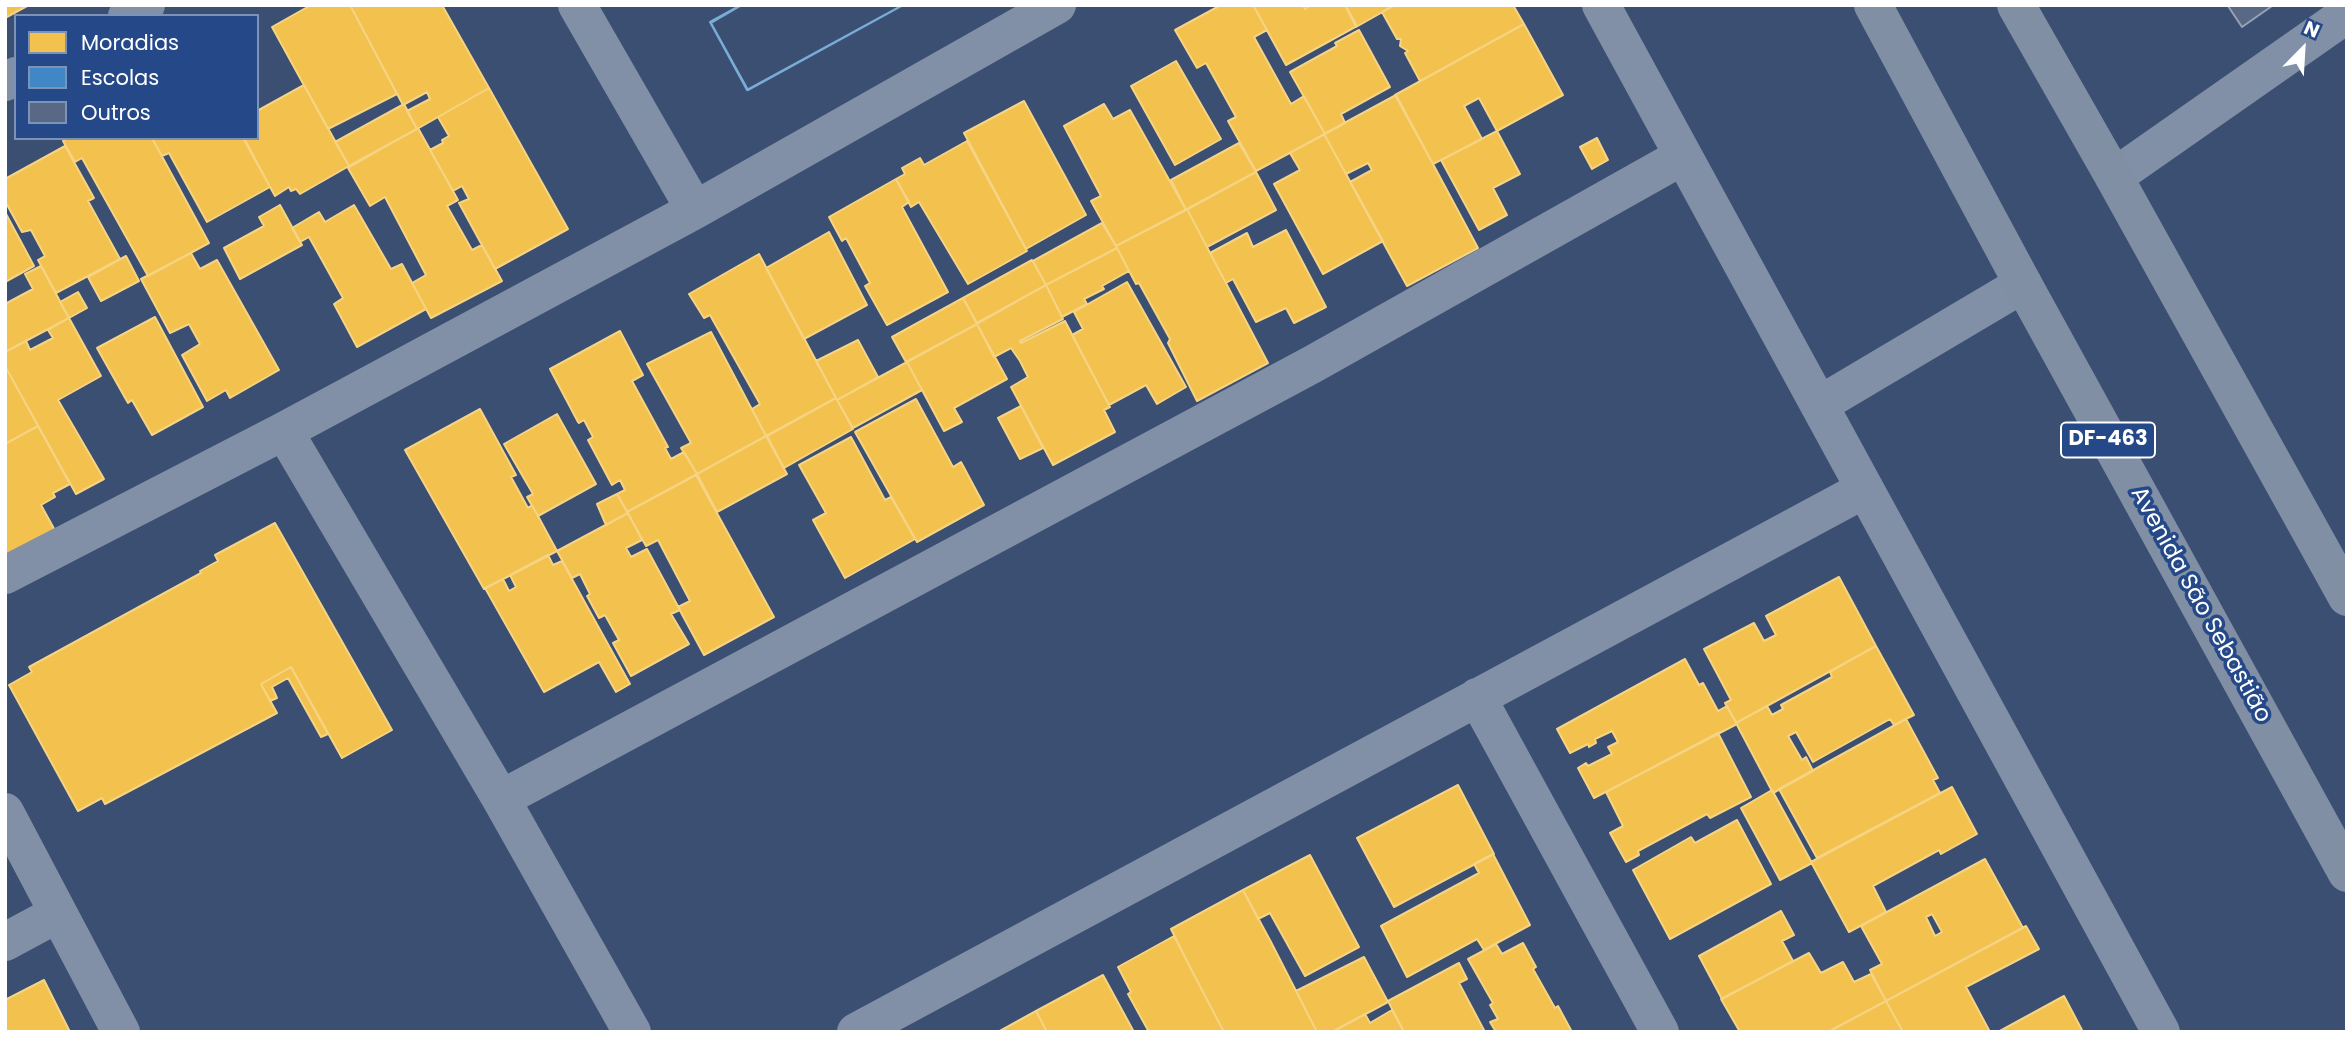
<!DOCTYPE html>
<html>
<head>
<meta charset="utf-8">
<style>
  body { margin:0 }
  #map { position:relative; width:2352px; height:1037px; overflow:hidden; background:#3b4f72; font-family:Poppins,sans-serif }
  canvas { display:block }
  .frame { position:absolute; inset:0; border:7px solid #fff; pointer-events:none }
  .legend { position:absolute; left:14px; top:14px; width:245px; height:126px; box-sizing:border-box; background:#254988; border:2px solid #7c92b8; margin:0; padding:9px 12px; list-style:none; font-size:21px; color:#fff }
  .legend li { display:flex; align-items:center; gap:14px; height:35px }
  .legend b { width:35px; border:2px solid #7c92b8 }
  .north { position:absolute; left:2268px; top:14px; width:70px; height:70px; -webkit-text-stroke:5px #254988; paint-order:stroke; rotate:24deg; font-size:19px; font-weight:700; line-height:28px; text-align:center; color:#fff }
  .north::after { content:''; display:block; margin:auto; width:24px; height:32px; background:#fff; clip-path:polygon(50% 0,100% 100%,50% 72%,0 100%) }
</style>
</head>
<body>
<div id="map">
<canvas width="2352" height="1037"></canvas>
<div class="frame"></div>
<ul class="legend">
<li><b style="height:19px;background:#f2c14e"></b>Moradias</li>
<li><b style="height:19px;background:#3f88c5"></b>Escolas</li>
<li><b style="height:19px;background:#596884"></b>Outros</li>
</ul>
<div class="north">N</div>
</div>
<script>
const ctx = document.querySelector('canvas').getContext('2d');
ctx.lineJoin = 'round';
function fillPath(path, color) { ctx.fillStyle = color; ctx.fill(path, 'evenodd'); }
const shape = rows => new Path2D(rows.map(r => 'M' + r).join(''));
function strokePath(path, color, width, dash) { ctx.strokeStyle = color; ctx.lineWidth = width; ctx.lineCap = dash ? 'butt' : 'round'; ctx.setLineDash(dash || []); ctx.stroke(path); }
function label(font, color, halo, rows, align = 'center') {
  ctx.font = font + ' Poppins,sans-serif'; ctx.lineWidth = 7; ctx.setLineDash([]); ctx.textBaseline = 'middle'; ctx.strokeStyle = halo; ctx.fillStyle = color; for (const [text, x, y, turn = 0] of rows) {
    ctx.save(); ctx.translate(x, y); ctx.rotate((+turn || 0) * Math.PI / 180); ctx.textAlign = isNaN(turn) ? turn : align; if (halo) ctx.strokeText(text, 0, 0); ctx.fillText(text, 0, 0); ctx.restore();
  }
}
const homes = shape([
  [5,5,29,5,5,18,5,5],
  [311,5,350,5,397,94,328,129,272,27,311,5],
  [350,5,442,5,489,88,417,129,407,111,430,99,427,92,403,105,350,5],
  [1221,5,1253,5,1267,30,1254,37,1291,104,1304,96,1325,134,1256,171,1228,121,1236,117,1206,63,1197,68,1175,30,1221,5],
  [1253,5,1303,5,1305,9,1311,5,1345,5,1357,26,1286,65,1253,5],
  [1345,5,1395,5,1356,27,1345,5],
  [1395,5,1513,5,1524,24,1420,81,1405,53,1408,51,1400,46,1401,39,1397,39,1382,12,1395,5],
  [1524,24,1563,95,1497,131,1479,98,1464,106,1482,139,1433,164,1395,95,1524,24],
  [1359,30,1390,87,1341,114,1345,123,1325,134,1290,72,1337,46,1335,43,1359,30],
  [1176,61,1221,139,1175,165,1131,86,1176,61],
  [304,85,349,166,300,194,296,189,291,191,289,187,275,196,243,138,257,138,257,111,304,85],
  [489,88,568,229,495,269,459,203,469,199,462,186,453,191,430,150,443,143,442,140,449,136,438,117,489,88],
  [1396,95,1478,248,1407,286,1350,182,1372,170,1368,163,1346,174,1324,134,1396,95],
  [1024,101,1086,215,1026,249,964,133,1024,101],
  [404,104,417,129,349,166,335,142,404,104],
  [1104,104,1113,119,1130,110,1186,210,1116,246,1091,201,1101,196,1064,126,1104,104],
  [418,128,458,200,447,206,472,250,482,245,502,281,431,318,412,283,426,275,385,197,370,206,348,168,418,128],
  [1497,131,1520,174,1493,188,1507,215,1479,230,1441,160,1497,131],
  [1324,134,1383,241,1323,274,1274,184,1300,170,1290,153,1324,134],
  [68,138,152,138,209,243,148,276,82,158,75,162,63,141,68,138],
  [152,138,244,138,270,187,207,222,169,153,162,156,152,138],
  [1597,138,1608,160,1592,169,1580,147,1597,138],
  [967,141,1027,251,968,284,919,202,911,207,896,179,905,174,902,168,920,158,924,165,967,141],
  [1239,143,1256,172,1186,210,1171,180,1239,143],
  [65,146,94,198,88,201,120,259,56,293,38,260,45,256,31,230,22,232,5,201,5,179,65,146],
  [1256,172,1276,210,1207,247,1187,209,1256,172],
  [896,179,909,202,902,207,948,292,887,325,865,286,870,283,846,238,842,241,829,217,896,179],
  [280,205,302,245,240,279,224,248,264,226,259,217,280,205],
  [354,205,391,269,402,264,426,309,357,347,334,304,343,298,318,253,309,237,300,242,292,228,319,212,325,222,354,205],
  [1187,209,1268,363,1197,401,1168,343,1170,339,1139,283,1136,284,1116,246,1187,209],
  [5,212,34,266,5,282,5,212],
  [1102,223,1117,248,1046,285,1033,261,1102,223],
  [1286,230,1326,307,1294,323,1286,308,1256,322,1233,279,1226,283,1210,253,1247,233,1253,247,1286,230],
  [829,232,867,305,804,339,766,268,829,232],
  [1117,248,1129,271,1102,286,1104,289,1084,299,1087,304,1062,317,1046,285,1117,248],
  [191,253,200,269,217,260,279,370,230,398,226,390,207,401,182,355,200,344,189,324,170,333,141,279,191,253],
  [759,254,836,398,766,436,752,409,760,404,710,315,704,318,689,294,759,254],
  [126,256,139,281,101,301,88,277,126,256],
  [1032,260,1046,285,977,323,963,298,1032,260],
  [41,266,69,318,5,352,5,304,33,289,25,274,41,266],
  [1127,282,1186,387,1157,404,1146,385,1109,405,1072,335,1083,329,1074,312,1127,282],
  [1046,285,1063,319,1020,341,1021,343,1065,321,1110,407,1104,410,1115,432,1053,465,1011,387,1028,377,1020,361,1011,348,994,357,977,324,1046,285],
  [78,292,87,308,69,318,60,302,78,292],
  [963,298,977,324,906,362,892,337,963,298],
  [155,317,203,407,152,435,132,400,128,403,97,348,155,317],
  [69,318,101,376,58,400,104,479,76,494,5,366,5,352,26,341,30,350,53,338,48,330,69,318],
  [977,324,1007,379,954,408,962,422,944,431,907,362,977,324],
  [620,331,643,375,632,381,668,447,665,448,671,459,684,452,697,474,627,512,617,494,625,490,620,480,612,485,588,440,593,437,584,420,579,423,578,422,550,369,620,331],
  [711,332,766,436,697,474,681,448,691,443,647,364,711,332],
  [858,340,878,377,837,400,816,361,858,340],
  [907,362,922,390,853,428,837,400,907,362],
  [5,366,38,426,5,444,5,366],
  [836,398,853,429,784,468,767,436,836,398],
  [916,399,953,467,961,462,984,505,917,542,855,432,916,399],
  [1021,406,1043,448,1020,459,998,418,1021,406],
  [480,409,516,475,511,477,528,508,532,505,557,551,484,589,405,450,480,409],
  [557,414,596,484,538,516,527,497,533,494,504,444,557,414],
  [38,426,70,484,53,493,55,497,41,505,58,536,5,565,5,444,38,426],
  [766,436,787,474,717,512,697,474,766,436],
  [851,437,885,500,891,497,915,539,845,578,813,520,826,513,799,465,851,437],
  [696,475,774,617,704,655,678,607,690,601,658,540,646,546,627,512,696,475],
  [617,494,628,513,606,525,597,504,617,494],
  [628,513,642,540,626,548,631,557,647,549,680,610,671,614,689,644,631,676,613,643,619,640,605,615,599,618,587,596,590,594,580,574,572,578,557,551,628,513],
  [275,523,392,730,342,758,291,667,261,684,277,713,105,804,102,798,78,811,9,685,32,672,29,667,201,573,200,571,218,561,215,555,275,523],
  [548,555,553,565,562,561,630,684,616,692,599,662,544,692,485,588,503,579,509,591,516,587,510,575,548,555],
  [1839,577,1876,646,1736,723,1725,703,1731,700,1704,649,1754,623,1764,641,1776,635,1766,616,1839,577],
  [1876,646,1914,715,1894,725,1890,719,1813,762,1796,732,1788,736,1802,760,1806,757,1813,771,1773,793,1736,723,1767,706,1772,715,1783,709,1781,705,1832,677,1830,672,1876,646],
  [1685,659,1699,685,1703,683,1718,711,1727,706,1737,724,1594,798,1578,768,1586,763,1588,766,1612,754,1608,747,1618,742,1612,731,1595,739,1596,743,1589,747,1588,744,1570,753,1557,729,1685,659],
  [291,667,328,734,321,737,288,678,272,687,277,698,270,701,261,684,291,667],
  [1906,719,1938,778,1933,780,1940,793,1817,858,1779,789,1906,719],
  [1718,733,1751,797,1710,818,1707,814,1638,851,1639,855,1626,862,1610,833,1623,826,1606,792,1718,733],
  [1458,785,1494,854,1394,907,1357,838,1458,785],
  [1952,787,1977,834,1941,854,1939,850,1873,886,1886,912,1849,932,1811,862,1952,787],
  [1772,790,1812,863,1780,880,1741,808,1772,790],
  [1737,820,1771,884,1670,939,1633,870,1691,837,1695,843,1737,820],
  [1493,854,1530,925,1484,950,1477,939,1407,977,1381,926,1479,873,1474,864,1493,854],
  [1310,855,1359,947,1305,976,1270,913,1258,919,1243,890,1310,855],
  [1985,859,2023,928,1886,1001,1870,970,1882,964,1861,926,1985,859],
  [1932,914,1942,932,1935,936,1926,917,1932,914],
  [1243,890,1271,942,1317,1032,1224,1032,1192,971,1171,929,1243,890],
  [1781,911,1794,935,1782,941,1793,961,1722,999,1699,956,1781,911],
  [2026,926,2039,949,1966,987,1990,1032,1903,1032,1886,1001,2026,926],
  [1174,936,1192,971,1224,1032,1149,1032,1128,994,1131,992,1118,967,1174,936],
  [1523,943,1536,967,1533,969,1555,1008,1558,1006,1572,1032,1496,1032,1490,1022,1498,1019,1490,1005,1493,1003,1468,959,1496,944,1502,954,1523,943],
  [1809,953,1821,973,1843,962,1854,982,1871,974,1886,1001,1828,1032,1740,1032,1721,999,1809,953],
  [1364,957,1388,1002,1332,1032,1317,1032,1296,991,1364,957],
  [1459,963,1467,979,1459,983,1485,1032,1404,1032,1388,1001,1459,963],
  [1103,975,1134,1032,1047,1032,1036,1011,1103,975],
  [44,980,70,1032,5,1032,5,1000,44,980],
  [2064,996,2083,1032,1998,1032,2064,996],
  [1886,1001,1903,1032,1828,1032,1886,1001],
  [1392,1010,1404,1032,1332,1032,1365,1014,1370,1023,1392,1010],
  [1036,1011,1047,1032,998,1032,1036,1011]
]);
const schools = shape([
  [741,5,903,5,747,90,710,22,741,5],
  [742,5,903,5,748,90,711,23,742,5]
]);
const building = shape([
  [2230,5,2272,5,2272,6,2242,27,2228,6,2230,5]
]);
const minor = shape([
  [577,5,695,210],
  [1601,5,2161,1032],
  [127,16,146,5],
  [5,82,16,76],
  [2114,177,2347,14],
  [1819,405,2023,284],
  [284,431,501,799,632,1032],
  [5,575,284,431,695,210,1057,5],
  [1477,697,1660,1032],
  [501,799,1313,364,1683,156],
  [5,812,121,1032],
  [5,942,57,914],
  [856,1032,1865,489]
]);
const major = shape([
  [1873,5,2023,284,2347,873],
  [2016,5,2114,177,2347,597]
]);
const shields = [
  [2108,440,94]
];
const shieldNames = [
  ["DF-463",2108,440]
];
const streetNames = [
  ["Avenida São Sebastião",2200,605,61]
];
fillPath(homes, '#f2c14e');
strokePath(homes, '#f6d483', 2);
fillPath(schools, '#3f88c5');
strokePath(schools, '#79acd6', 2);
fillPath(building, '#596884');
strokePath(building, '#96a2b5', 2);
strokePath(minor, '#8290a7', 38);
strokePath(major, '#818fa5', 38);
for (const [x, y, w] of shields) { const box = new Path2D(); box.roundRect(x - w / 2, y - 17.5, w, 35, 5); ctx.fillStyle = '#254988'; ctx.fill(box); strokePath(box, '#fff', 2); }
label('bold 21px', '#fff', null, shieldNames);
label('23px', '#fff', '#254988', streetNames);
</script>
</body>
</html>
